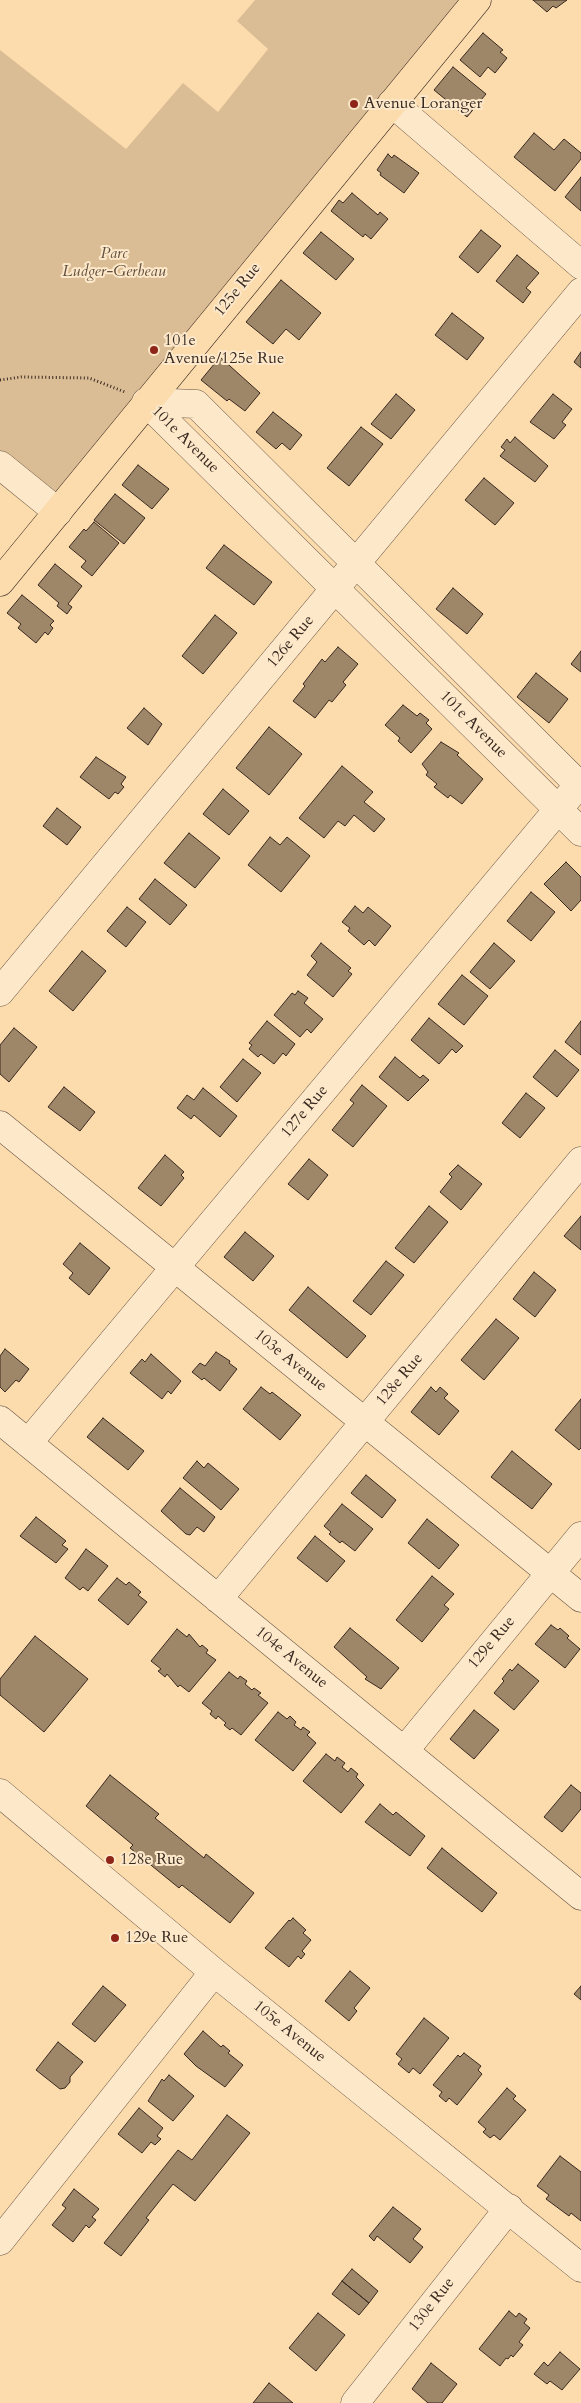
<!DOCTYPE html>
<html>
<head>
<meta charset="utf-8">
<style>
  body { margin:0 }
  canvas { display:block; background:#fcdbad }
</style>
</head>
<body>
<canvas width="581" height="2403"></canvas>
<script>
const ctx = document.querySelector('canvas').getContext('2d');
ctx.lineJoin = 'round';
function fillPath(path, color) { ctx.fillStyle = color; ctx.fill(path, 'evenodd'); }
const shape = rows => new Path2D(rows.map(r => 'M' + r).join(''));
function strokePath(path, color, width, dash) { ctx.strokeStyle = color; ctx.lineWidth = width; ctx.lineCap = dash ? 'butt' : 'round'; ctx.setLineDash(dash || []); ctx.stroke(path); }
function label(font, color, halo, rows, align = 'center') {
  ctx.font = font + ' Cardo,serif'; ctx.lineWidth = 4; ctx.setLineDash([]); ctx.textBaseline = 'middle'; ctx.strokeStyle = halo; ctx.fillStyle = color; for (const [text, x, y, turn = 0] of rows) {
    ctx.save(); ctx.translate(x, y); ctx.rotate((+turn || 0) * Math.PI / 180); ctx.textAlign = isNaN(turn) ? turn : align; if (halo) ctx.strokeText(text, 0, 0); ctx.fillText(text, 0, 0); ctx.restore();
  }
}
const green = shape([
  [255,0,477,0,58,512,0,465,0,50,126,149,183,83,218,112,268,49,237,21]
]);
const building = shape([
  [533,0,567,0,556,8,553,6,547,12,533,0],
  [483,33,503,50,500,52,507,58,495,73,488,67,480,77,460,60,483,33],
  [453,67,486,94,467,117,434,90,453,67],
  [534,133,554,150,564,139,581,153,581,159,555,191,514,157,534,133],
  [388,154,392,158,394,155,419,173,404,193,380,175,381,173,377,170,388,154],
  [581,177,581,211,565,197,581,177],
  [352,193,378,215,380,212,388,219,371,239,365,234,363,237,331,211,339,200,343,203,352,193],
  [481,230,501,246,478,273,459,257,481,230],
  [321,232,354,259,336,280,303,253,321,232],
  [517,255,539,273,526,288,531,292,523,303,496,281,517,255],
  [281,280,321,313,299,340,286,329,273,344,246,322,281,280],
  [452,313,484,338,467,360,435,335,452,313],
  [581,352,581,368,574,362,581,352],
  [220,357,260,393,245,411,229,399,227,401,201,380,220,357],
  [396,394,415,410,391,439,371,424,396,394],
  [553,394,572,409,562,422,566,425,554,439,530,422,553,394],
  [273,412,302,435,290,450,282,443,276,449,256,432,273,412],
  [361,427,383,444,349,486,327,468,361,427],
  [515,437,548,466,535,482,500,456,505,450,501,447,507,439,510,443,515,437],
  [138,465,169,489,152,509,122,485,138,465],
  [484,478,514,503,495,525,465,500,484,478],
  [115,494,145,518,124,544,94,520,115,494],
  [94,522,119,543,92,576,81,567,86,561,69,547,84,529,86,531,94,522],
  [224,545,272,582,254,605,206,568,224,545],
  [55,564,82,586,68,604,72,607,67,614,57,606,59,603,38,585,55,564],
  [453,588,483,614,467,634,436,609,453,588],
  [22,595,54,621,50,625,53,628,48,635,45,632,36,643,18,628,21,624,7,613,22,595],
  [215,615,237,633,203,674,182,656,215,615],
  [338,647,358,664,343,682,346,685,332,702,329,700,315,718,293,701,305,686,303,684,322,659,325,662,338,647],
  [581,651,581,672,571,664,581,651],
  [536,673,568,699,549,723,517,697,536,673],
  [403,705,417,716,420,713,429,720,426,723,432,729,411,753,398,741,400,738,385,725,403,705],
  [144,708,162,724,148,745,127,728,144,708],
  [269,727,302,754,269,795,236,768,269,727],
  [441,742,459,753,457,755,483,779,462,804,450,795,448,798,434,787,437,784,426,775,428,772,422,764,441,742],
  [96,757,126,777,121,784,124,787,118,794,115,792,109,799,80,777,96,757],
  [342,766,373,792,364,802,385,819,374,832,354,815,345,826,338,821,324,838,299,818,342,766],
  [223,789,249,811,229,835,203,814,223,789],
  [57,808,81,827,67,845,43,826,57,808],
  [189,833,220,858,195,888,164,863,189,833],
  [270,837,280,845,287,837,310,856,281,892,248,865,270,837],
  [566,862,581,877,581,900,571,911,544,884,566,862],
  [155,879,187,905,170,925,139,899,155,879],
  [531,892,555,912,531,941,507,921,531,892],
  [355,906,363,913,368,907,391,926,375,946,369,940,364,945,348,931,350,928,342,922,355,906],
  [127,907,146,922,126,947,107,931,127,907],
  [321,943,351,968,348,971,352,974,333,997,307,975,317,962,311,956,321,943],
  [494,943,515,961,490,989,470,972,494,943],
  [82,951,106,971,73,1011,49,991,82,951],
  [462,975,488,996,464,1025,438,1004,462,975],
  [298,991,308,998,304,1003,323,1019,311,1033,307,1029,300,1037,274,1015,292,993,295,995,298,991],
  [429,1018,463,1046,456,1053,452,1049,439,1064,411,1040,429,1018],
  [267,1021,295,1044,286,1056,283,1053,274,1064,261,1054,258,1057,249,1049,252,1045,249,1043,267,1021],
  [581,1021,581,1055,565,1042,581,1021],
  [14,1028,37,1047,9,1082,0,1074,0,1045,14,1028],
  [555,1050,579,1070,557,1097,533,1077,555,1050],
  [395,1057,420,1078,423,1075,429,1080,408,1101,379,1077,395,1057],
  [243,1059,261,1073,237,1102,220,1087,243,1059],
  [362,1085,387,1106,353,1147,332,1130,354,1103,350,1100,362,1085],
  [64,1087,95,1112,80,1131,48,1107,64,1087],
  [203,1088,237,1116,220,1137,194,1115,191,1119,177,1108,187,1095,194,1100,203,1088],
  [526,1093,545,1108,520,1138,502,1123,526,1093],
  [165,1155,184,1172,181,1175,184,1178,161,1206,138,1188,165,1155],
  [309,1159,328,1175,308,1200,288,1184,309,1159],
  [458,1165,482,1184,461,1210,440,1192,452,1177,449,1174,458,1165],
  [429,1206,448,1222,414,1263,395,1248,429,1206],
  [581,1216,581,1250,564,1236,581,1216],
  [245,1232,274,1256,253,1281,224,1257,245,1232],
  [80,1243,110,1268,89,1295,69,1278,73,1273,63,1264,80,1243],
  [386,1261,404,1275,371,1315,353,1301,386,1261],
  [534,1272,556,1290,535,1317,513,1299,534,1272],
  [308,1287,366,1336,347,1358,289,1310,308,1287],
  [496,1319,519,1338,484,1380,461,1360,496,1319],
  [5,1349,29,1369,19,1382,16,1380,5,1392,0,1387,0,1356,5,1349],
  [216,1352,230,1361,229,1363,237,1369,220,1391,204,1378,202,1380,192,1372,200,1363,205,1366,216,1352],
  [151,1354,181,1381,171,1394,168,1391,162,1399,130,1373,142,1359,145,1362,151,1354],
  [261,1387,270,1394,272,1392,301,1415,280,1440,243,1409,261,1387],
  [431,1387,436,1392,440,1387,448,1394,444,1398,459,1411,439,1435,411,1412,431,1387],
  [581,1399,581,1448,579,1450,555,1430,581,1399],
  [103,1418,144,1451,128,1470,87,1437,103,1418],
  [512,1451,552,1484,532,1509,491,1477,512,1451],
  [197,1461,204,1468,208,1463,239,1489,221,1510,183,1478,197,1461],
  [366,1475,396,1500,382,1518,351,1493,366,1475],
  [180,1488,215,1517,204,1532,197,1527,190,1535,186,1534,161,1511,180,1488],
  [342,1504,373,1529,355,1551,342,1541,340,1543,329,1534,331,1532,324,1526,342,1504],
  [36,1517,66,1541,62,1545,68,1549,56,1563,20,1536,36,1517],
  [427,1519,459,1545,439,1569,408,1543,427,1519],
  [315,1536,345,1561,327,1582,297,1558,315,1536],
  [86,1549,108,1566,88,1591,83,1587,80,1590,65,1578,86,1549],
  [432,1576,454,1594,444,1605,449,1609,422,1642,396,1620,432,1576],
  [117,1578,126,1585,129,1582,141,1592,138,1595,147,1602,128,1625,98,1600,117,1578],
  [551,1625,558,1630,560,1628,569,1636,567,1638,580,1649,565,1668,535,1644,551,1625],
  [350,1628,399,1668,381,1689,365,1679,367,1677,334,1647,350,1628],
  [177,1629,187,1637,189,1634,200,1647,202,1645,208,1650,206,1653,216,1660,189,1692,180,1685,178,1687,167,1674,165,1677,158,1671,161,1669,151,1661,177,1629],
  [35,1636,88,1679,44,1732,0,1695,0,1679,35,1636],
  [518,1664,539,1681,514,1710,494,1693,504,1681,502,1679,510,1669,512,1671,518,1664],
  [229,1672,238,1679,240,1676,247,1681,245,1684,252,1690,254,1688,261,1693,258,1695,268,1703,241,1735,232,1728,230,1730,224,1725,226,1723,218,1716,216,1719,210,1714,212,1711,202,1703,229,1672],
  [474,1710,499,1730,474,1759,450,1739,474,1710],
  [278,1712,287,1719,290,1716,296,1722,294,1725,301,1730,303,1727,310,1732,307,1735,316,1743,293,1771,255,1740,278,1712],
  [326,1754,335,1761,337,1757,345,1763,342,1767,348,1772,351,1768,358,1774,356,1777,364,1785,341,1813,303,1781,326,1754],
  [110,1775,159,1814,155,1818,204,1858,206,1854,254,1893,230,1923,182,1885,179,1888,130,1848,133,1845,86,1806,110,1775],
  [571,1785,581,1793,581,1809,562,1832,544,1817,571,1785],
  [380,1804,393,1815,396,1812,425,1836,410,1856,365,1822,380,1804],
  [442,1848,497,1893,482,1912,427,1868,442,1848],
  [293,1918,306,1930,303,1933,311,1940,302,1951,305,1954,301,1959,298,1956,289,1967,265,1948,289,1920,290,1921,293,1918],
  [350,1971,370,1988,354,2008,357,2011,349,2021,325,2001,350,1971],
  [103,1986,126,2005,95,2042,72,2024,103,1986],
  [581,1986,581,2000,574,1994,581,1986],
  [424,2018,449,2038,420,2074,413,2068,409,2073,398,2064,402,2059,396,2054,424,2018],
  [203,2031,221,2047,223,2045,230,2051,228,2053,243,2065,225,2087,196,2066,184,2054,203,2031],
  [58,2042,83,2062,70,2077,70,2082,65,2088,60,2089,36,2070,58,2042],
  [464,2053,481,2066,478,2070,482,2074,457,2105,449,2098,446,2102,439,2096,442,2092,433,2085,458,2055,460,2057,464,2053],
  [169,2075,194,2096,173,2121,148,2101,162,2079,164,2081,169,2075],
  [507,2088,516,2096,513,2099,526,2110,500,2140,494,2135,490,2138,483,2132,486,2129,478,2122,507,2088],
  [139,2108,163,2128,157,2136,161,2139,155,2145,151,2142,142,2153,118,2134,139,2108],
  [227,2115,250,2133,195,2201,173,2184,146,2218,149,2220,121,2256,104,2243,178,2150,192,2160,227,2115],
  [560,2156,581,2172,581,2221,571,2213,569,2216,546,2199,549,2195,537,2186,560,2156],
  [74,2189,99,2209,92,2217,96,2220,89,2228,86,2225,73,2242,52,2225,66,2208,62,2205,74,2189],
  [393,2207,421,2229,413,2239,423,2247,410,2263,377,2236,374,2241,369,2236,393,2207],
  [352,2269,378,2291,369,2303,342,2281,352,2269],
  [342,2281,369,2303,359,2315,332,2294,342,2281],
  [509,2311,516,2317,519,2313,527,2319,524,2323,530,2328,519,2342,523,2345,513,2357,511,2355,508,2359,506,2358,500,2366,479,2349,509,2311],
  [318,2313,345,2335,316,2371,289,2348,318,2313],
  [560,2352,580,2369,562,2390,550,2381,547,2384,534,2374,544,2362,548,2366,560,2352],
  [431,2363,457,2384,442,2403,428,2403,412,2389,431,2363],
  [269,2383,293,2403,253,2403,269,2383]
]);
const path = shape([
  [0,380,21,377,89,378,125,392]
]);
const minor = shape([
  [392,103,581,265],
  [146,402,581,832],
  [146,402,196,404,581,787],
  [0,465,58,512],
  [0,992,581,292],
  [0,1125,581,1598],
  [0,1420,581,1896],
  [28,1443,581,782],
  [218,1599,581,1161],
  [404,1751,581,1536],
  [0,1793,214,1972,581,2268],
  [0,2241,214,1972],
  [355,2403,509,2208]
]);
const major = shape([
  [0,582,477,0]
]);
const markers = [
  [354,104,5,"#8f2418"],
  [154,350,5,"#8f2418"],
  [110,1860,5,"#8f2418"],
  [115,1938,5,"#8f2418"]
];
const poiNames = [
  ["Avenue Loranger",364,104],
  ["101e",164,341],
  ["Avenue/125e Rue",164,359],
  ["128e Rue",120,1860],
  ["129e Rue",125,1938]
];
const parkNames = [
  ["Parc",114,254],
  ["Ludger-Gerbeau",114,272]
];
const streetNames = [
  ["125e Rue",238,290,-51],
  ["101e Avenue",185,440,45],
  ["126e Rue",291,642,-50],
  ["101e Avenue",473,725,45],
  ["127e Rue",305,1112,-50],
  ["103e Avenue",290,1361,39],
  ["128e Rue",400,1380,-50],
  ["129e Rue",492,1643,-50],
  ["104e Avenue",291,1658,39],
  ["105e Avenue",289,2032,39],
  ["130e Rue",432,2305,-52]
];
fillPath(green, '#dbbd95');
fillPath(building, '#9e8669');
strokePath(building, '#382920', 1);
strokePath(minor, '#695643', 29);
strokePath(major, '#382920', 29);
strokePath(path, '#382920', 3, [1, 2.5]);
strokePath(minor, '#fde8ca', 28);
strokePath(major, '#fcdbad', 28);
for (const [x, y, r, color] of markers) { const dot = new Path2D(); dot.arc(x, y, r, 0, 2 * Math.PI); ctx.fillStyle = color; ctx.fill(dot); strokePath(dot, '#fde8ca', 2); }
label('16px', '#382920', '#fde8ca', poiNames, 'left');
label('italic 16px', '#614e3d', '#fde8ca', parkNames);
label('16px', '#382920', '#fde8ca', streetNames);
</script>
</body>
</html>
